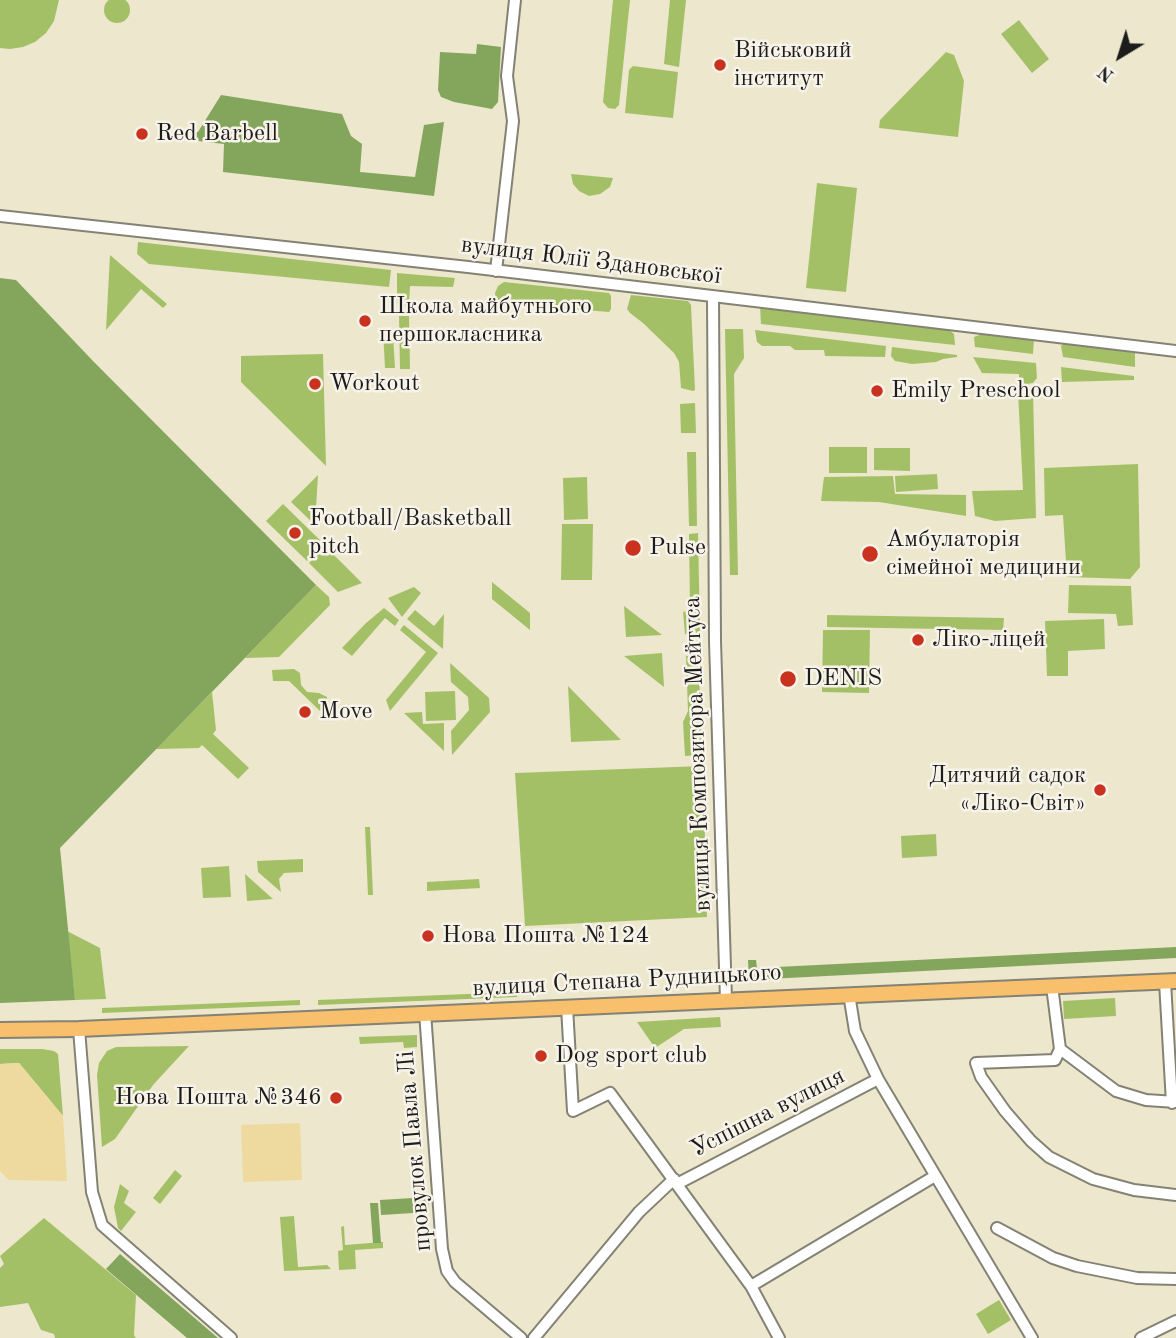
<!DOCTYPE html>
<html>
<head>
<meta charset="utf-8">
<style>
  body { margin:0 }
  #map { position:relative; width:1176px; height:1338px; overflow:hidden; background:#ede7cd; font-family:"Old Standard TT",serif }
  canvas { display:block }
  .north { position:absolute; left:1085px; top:21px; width:70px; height:70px; -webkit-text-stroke:5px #f7f3e8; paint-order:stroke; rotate:218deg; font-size:19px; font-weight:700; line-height:28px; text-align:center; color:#1c1c1c }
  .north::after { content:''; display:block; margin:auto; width:24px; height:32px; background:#1c1c1c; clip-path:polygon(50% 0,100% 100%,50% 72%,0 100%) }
</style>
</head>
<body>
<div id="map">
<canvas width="1176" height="1338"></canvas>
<div class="north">N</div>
</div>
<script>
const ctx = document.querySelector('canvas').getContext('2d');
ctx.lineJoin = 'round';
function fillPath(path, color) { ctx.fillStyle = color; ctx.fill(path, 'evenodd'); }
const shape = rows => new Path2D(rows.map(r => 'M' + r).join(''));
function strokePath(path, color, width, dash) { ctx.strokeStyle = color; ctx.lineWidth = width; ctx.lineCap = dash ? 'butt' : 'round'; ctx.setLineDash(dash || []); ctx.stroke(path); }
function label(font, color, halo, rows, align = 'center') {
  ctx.font = font + ' "Old Standard TT",serif'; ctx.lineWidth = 5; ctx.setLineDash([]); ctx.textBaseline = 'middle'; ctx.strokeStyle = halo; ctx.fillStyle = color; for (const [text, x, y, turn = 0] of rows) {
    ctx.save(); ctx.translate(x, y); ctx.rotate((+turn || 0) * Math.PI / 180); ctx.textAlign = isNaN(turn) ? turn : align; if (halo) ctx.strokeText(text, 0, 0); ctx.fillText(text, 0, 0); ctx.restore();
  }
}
const green = shape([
  '104 10a13 13 0 1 1 26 0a13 13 0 1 1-26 0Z',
  [0,0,59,0,54,21,46,33,35,42,23,47,10,49,0,48],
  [613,0,630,0,619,105,615,109,608,108,603,102],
  [670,0,686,0,679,67,664,64],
  [1019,20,1049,59,1032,73,1001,34],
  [946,52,954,55,964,81,958,137,879,128,880,120],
  [633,66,678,72,673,118,625,113,629,70],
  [571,174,613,178,610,187,600,194,589,196,579,191,573,184],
  [817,183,857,188,846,292,806,288],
  [138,242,391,270,389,287,149,264,137,254],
  [110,255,167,304,163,308,141,289,106,330],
  [397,273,455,278,453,287,410,286,409,306,397,305],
  [504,282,609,293,611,296,611,309,609,312,499,303,496,301,495,293,498,286],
  [631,295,688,301,691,305,695,390,693,391,681,388,679,362,674,353,643,323,630,313,627,309],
  [760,306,946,327,954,334,955,345,761,324],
  [399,316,409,316,410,369,400,369],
  [743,329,744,358,734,374,738,575,730,575,725,329],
  [383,330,393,336,395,368,385,368],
  [755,330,886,346,885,357,825,356,824,350,795,350,790,346,762,346,757,342],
  [982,334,1034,339,1033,354,975,347,974,337],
  [1064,343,1135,353,1135,367,1063,357,1061,346],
  [892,347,957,355,957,357,943,359,936,362,912,364,895,361,891,356],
  [323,354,326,466,241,382,241,356],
  [973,357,1036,363,1037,378,1033,383,1019,385,1019,374,982,373],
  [1061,367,1134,376,1134,380,1062,382],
  [1018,392,1033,392,1036,518,995,521,975,516,972,491,1023,490],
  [695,403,696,433,681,433,680,404],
  [829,447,867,447,867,473,829,473],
  [874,448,910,448,910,471,874,470],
  [687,452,696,452,697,526,689,526],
  [1138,464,1140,567,1130,579,1067,577,1063,515,1045,516,1044,468],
  [937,474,938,489,896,492,895,476],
  [318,475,315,525,291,502],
  [893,476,895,494,966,495,966,516,879,502,821,501,824,477],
  [587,477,588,519,564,520,563,478],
  [283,504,324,544,307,561,266,521],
  [562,524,593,524,592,580,561,580],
  [698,533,700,633,691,635,685,634,683,612,690,610,689,534],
  [325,546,362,583,338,592,309,563],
  [492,582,530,613,530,630,492,599],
  [316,585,329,597,330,605,279,657,245,658],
  [1069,585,1131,586,1133,625,1118,626,1116,614,1068,613],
  [414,587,421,593,402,617,388,598],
  [624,606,662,635,626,637],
  [384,608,399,620,395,626,385,618,352,656,342,648,366,623],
  [415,610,434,626,444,614,443,649,407,619],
  [827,615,1004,618,1003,630,827,627],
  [1104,619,1105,649,1068,651,1068,676,1047,676,1045,621],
  [404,625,438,653,390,711,386,700,426,652,400,630],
  [823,630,870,630,869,693,822,692],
  [662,653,664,687,624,656],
  [698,655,703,755,685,756,683,722,688,711,686,656],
  [450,663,489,698,490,712,452,755,451,731,469,710,468,697,451,682],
  [294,669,300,673,301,685,307,692,319,693,327,697,327,711,320,711,289,681,273,681,272,670],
  [568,686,621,740,571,742],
  [455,691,456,720,426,721,425,692],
  [212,692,216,730,213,734,249,768,238,779,202,745,199,748,156,749],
  [422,712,423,724,444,723,444,751,404,713],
  [703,766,707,917,525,926,515,773],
  [365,827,370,827,373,895,368,895],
  [936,834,937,856,902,858,901,836],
  [303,859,303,872,284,873,279,879,281,892,258,872,257,861],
  [229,866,231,897,203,898,201,868],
  [245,874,273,899,247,901],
  [479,879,480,888,427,891,427,882],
  [67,931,100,948,106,999,75,1000],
  [517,992,517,997,318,1005,318,1000],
  [1115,998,1116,1016,1064,1019,1063,1001],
  [300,1000,300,1005,102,1013,102,1008],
  [720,1017,721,1027,684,1029,655,1048,637,1022],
  [417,1035,417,1047,404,1048,403,1042,360,1044,359,1037],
  [189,1046,153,1085,115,1139,102,1147,97,1075,99,1063,107,1051,116,1047],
  [0,1049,42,1049,54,1051,58,1054,63,1116,19,1063,0,1064],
  [175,1170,182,1176,160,1204,153,1198],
  [120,1184,129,1191,124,1203,136,1212,121,1231,118,1228,114,1207],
  [294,1216,298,1267,327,1265,331,1269,284,1271,280,1217],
  [44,1218,136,1295,134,1335,136,1338,55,1338,54,1334,41,1330,28,1303,0,1307,0,1268,4,1264,0,1256],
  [344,1226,345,1245,383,1242,383,1248,355,1250,356,1269,339,1270,338,1251,343,1250,341,1227],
  [999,1300,1011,1320,988,1334,976,1314]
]);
const forest = shape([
  [477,44,501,47,498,102,492,109,454,102,441,97,438,90,440,52,476,54],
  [221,95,342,114,351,136,362,144,360,172,415,177,424,125,444,122,434,196,223,172,224,144,189,140,192,132,198,132],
  [0,278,16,280,93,361,316,585,60,848,75,1000,0,1003],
  [1176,947,1176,958,749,980,748,960,756,960,757,968],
  [428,1197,429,1212,381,1215,380,1200],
  [370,1203,378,1203,381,1243,373,1243],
  [120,1254,218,1338,187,1338,106,1269]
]);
const sand = shape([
  [19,1063,63,1116,67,1181,9,1180,0,1171,0,1064],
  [300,1123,302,1180,243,1182,241,1125]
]);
const minor = shape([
  [0,216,468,267,1176,351],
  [496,271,513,121,507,76,515,0],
  [713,297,715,641,726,1000],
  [1165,982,1172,1103],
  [1052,986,1060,1049,1116,1091,1146,1100,1176,1102],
  [849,994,855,1031,878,1079,1032,1338],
  [567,1007,573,1111,610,1093,751,1286,779,1338],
  [425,1012,442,1249,447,1271,455,1282,521,1338],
  [79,1029,92,1192,102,1225,231,1338],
  [1060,1049,1055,1060,976,1063,981,1077,1005,1111,1031,1141,1049,1157,1093,1179,1134,1190,1176,1195],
  [677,1184,878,1079],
  [997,1228,1053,1258,1077,1266,1137,1278,1176,1279],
  [751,1286,935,1176],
  [534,1338,639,1212,674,1179],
  [1141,1338,1176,1321]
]);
const major = shape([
  [0,1030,79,1029,1176,981]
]);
const markers = [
  [720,65,7,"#c8321e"],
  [142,134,7,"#c8321e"],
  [365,321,7,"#c8321e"],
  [315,384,7,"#c8321e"],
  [877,391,7,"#c8321e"],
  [295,533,7,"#c8321e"],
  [633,548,9,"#c8321e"],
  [870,554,9,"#c8321e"],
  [918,640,7,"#c8321e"],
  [788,679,9,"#c8321e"],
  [305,712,7,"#c8321e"],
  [1100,790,7,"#c8321e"],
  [428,936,7,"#c8321e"],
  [541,1056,7,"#c8321e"],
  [336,1098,7,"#c8321e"]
];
const poiNames = [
  ["Військовий",734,51],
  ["інститут",734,79],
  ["Red Barbell",156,134],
  ["Школа майбутнього",379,307],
  ["першокласника",379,335],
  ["Workout",329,384],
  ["Emily Preschool",891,391],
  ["Football/Basketball",309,519],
  ["pitch",309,547],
  ["Амбулаторія",886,540],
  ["сімейної медицини",886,568],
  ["Pulse",649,548],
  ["Ліко-ліцей",932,640],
  ["DENIS",804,679],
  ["Move",319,712],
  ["Дитячий садок",1086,776,"right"],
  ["«Ліко-Світ»",1086,804,"right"],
  ["Нова Пошта №124",442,936],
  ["Dog sport club",555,1056],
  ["Нова Пошта №346",322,1098,"right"]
];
const streetNames = [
  ["вулиця Юлії Здановської",591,261,7],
  ["вулиця Композитора Мейтуса",698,754,-92],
  ["вулиця Степана Рудницького",627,981,-3],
  ["Успішна вулиця",768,1113,-27],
  ["провулок Павла Лі",415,1151,-95]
];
fillPath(green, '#a4c067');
fillPath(forest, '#83a65c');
fillPath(sand, '#eeda9e');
strokePath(minor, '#848274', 14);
strokePath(major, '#848274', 18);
strokePath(minor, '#fff', 10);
strokePath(major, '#f8bf6c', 14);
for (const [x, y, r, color] of markers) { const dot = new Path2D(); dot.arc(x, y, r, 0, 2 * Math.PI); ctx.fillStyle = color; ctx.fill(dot); strokePath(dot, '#f7f3e8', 2.5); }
label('24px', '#1c1c1c', '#f7f3e8', poiNames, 'left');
label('24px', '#1c1c1c', '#f7f3e8', streetNames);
</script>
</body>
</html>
